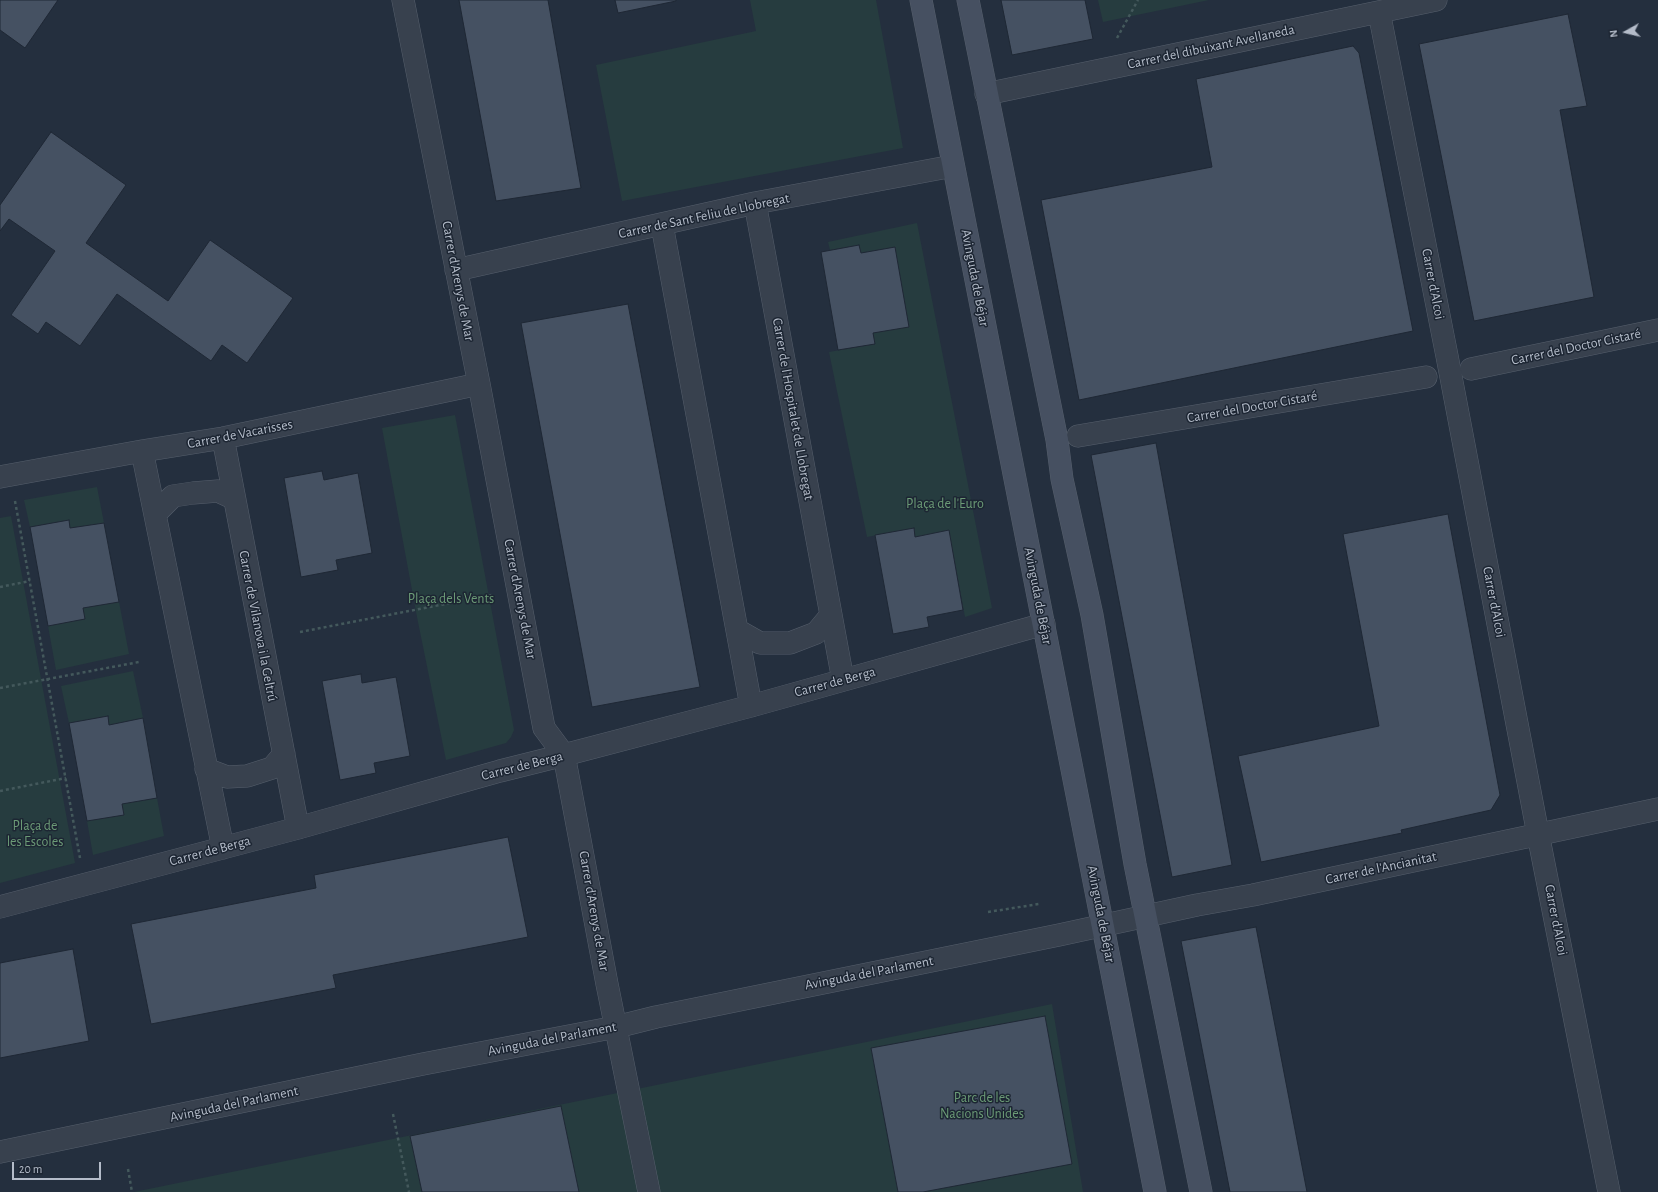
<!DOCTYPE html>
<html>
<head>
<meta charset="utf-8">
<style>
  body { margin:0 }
  #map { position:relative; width:1658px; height:1192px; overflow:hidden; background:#242f3e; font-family:"Alegreya Sans",sans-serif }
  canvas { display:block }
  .north { position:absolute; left:1606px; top:12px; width:40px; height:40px; -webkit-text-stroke:3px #1d2633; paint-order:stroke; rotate:262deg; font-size:11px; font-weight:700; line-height:16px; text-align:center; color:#b4bcc9 }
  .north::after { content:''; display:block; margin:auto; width:14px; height:18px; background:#b4bcc9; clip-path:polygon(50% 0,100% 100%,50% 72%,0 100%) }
  .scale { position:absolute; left:12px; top:1162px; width:89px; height:18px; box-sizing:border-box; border:2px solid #b4bcc9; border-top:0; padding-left:5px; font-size:12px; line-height:14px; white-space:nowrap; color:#b4bcc9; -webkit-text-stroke:3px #1d2633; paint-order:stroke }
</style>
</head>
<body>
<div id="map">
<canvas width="1658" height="1192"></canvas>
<div class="north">N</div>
<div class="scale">20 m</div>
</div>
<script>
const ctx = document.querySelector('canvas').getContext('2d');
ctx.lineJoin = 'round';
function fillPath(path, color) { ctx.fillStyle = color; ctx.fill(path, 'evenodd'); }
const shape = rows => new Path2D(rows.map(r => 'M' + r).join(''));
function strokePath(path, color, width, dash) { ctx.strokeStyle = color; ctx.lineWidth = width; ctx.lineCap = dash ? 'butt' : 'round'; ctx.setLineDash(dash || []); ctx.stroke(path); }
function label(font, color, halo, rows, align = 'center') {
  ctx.font = font + ' "Alegreya Sans",sans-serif'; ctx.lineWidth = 3; ctx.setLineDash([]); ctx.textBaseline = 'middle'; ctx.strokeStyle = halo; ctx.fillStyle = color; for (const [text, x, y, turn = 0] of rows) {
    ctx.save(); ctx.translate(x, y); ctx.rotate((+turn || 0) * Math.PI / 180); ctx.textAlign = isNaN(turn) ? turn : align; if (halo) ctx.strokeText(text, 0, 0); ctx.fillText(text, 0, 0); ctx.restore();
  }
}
const green = shape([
  [750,0,876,0,903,148,622,201,596,65,756,31],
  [1098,0,1209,0,1103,22],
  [917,223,992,608,965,617,949,531,915,537,914,528,867,537,829,352,875,344,873,333,909,326,895,247,861,253,859,245,830,250,828,242],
  [455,415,514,730,511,737,506,743,446,760,417,617,382,428],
  [97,487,104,523,70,528,68,520,30,527,24,500],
  [11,516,75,863,0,883,0,518],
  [119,602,129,654,56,670,48,626,84,619,83,608],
  [133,671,143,718,109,725,108,716,69,723,61,686],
  [157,798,164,836,93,855,87,821,123,815,122,804],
  [1052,1004,1083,1192,134,1192]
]);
const building = shape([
  [0,0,58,0,25,48,0,30,0,0],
  [459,0,548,0,581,188,496,201,459,0],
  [615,0,676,0,676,1,618,13,615,0],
  [1001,0,1085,0,1093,39,1012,55,1001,0],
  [1568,14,1587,106,1560,110,1594,297,1474,321,1419,44,1568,14],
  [1353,46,1359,53,1413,331,1079,400,1041,200,1212,167,1196,79,1353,46],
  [51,132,126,185,86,243,168,301,210,240,293,298,247,363,222,345,211,361,117,294,80,346,46,322,38,334,11,315,55,251,9,219,0,231,0,205,51,132],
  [859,245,861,253,895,247,909,327,873,333,875,344,838,350,821,252,859,245],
  [628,304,700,687,592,707,521,323,628,304],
  [1156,443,1232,865,1172,877,1091,455,1156,443],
  [322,471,324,480,358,473,372,553,336,560,338,570,301,577,284,478,322,471],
  [1448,514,1500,795,1491,810,1401,830,1402,833,1261,862,1238,756,1379,726,1343,534,1448,514],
  [69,520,70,528,104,523,119,602,83,608,85,619,48,626,30,527,69,520],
  [914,528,915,537,949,530,963,610,927,617,929,627,893,634,875,535,914,528],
  [361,674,362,683,396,677,410,756,374,763,376,773,340,780,322,681,361,674],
  [108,716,109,725,143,718,157,798,122,804,124,815,87,821,69,723,108,716],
  [508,837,528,937,333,975,336,988,151,1024,131,924,316,888,314,875,508,837],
  [1256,927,1307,1192,1230,1192,1181,941,1256,927],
  [73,949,89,1041,0,1058,0,963,73,949],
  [1045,1016,1072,1164,923,1192,898,1192,871,1048,1045,1016],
  [561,1106,579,1192,422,1192,410,1136,561,1106]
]);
const path = shape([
  [1117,38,1138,0],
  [15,501,80,858],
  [0,587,30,581],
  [300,632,492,595],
  [0,688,139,662],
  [0,791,66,778],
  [988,912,1039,904],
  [393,1114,409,1192],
  [128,1169,132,1192]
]);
const pedestrian = shape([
  [1471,369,1658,330],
  [1078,436,1426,377]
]);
const minor = shape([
  [403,0,479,384,544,728,564,755,607,984,649,1192],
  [1379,12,1447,356,1538,834,1609,1192],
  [986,94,1436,0],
  [755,203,843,680],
  [662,225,751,706],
  [456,270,755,203,953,166],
  [223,438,298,828],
  [142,451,223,848],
  [0,477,142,451,223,438,479,384],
  [155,514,173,496,193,493,218,491,233,498],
  [737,630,760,643,790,643,816,633,831,615],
  [206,769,227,777,247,776,272,768,284,754],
  [0,907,298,828,500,771,564,755,751,706,1044,624],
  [0,1152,423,1064,616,1027,656,1017,1059,935,1197,905,1253,895,1658,809]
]);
const secondary = shape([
  [921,0,1155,1192],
  [968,0,1057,440,1062,479,1092,615,1135,864,1201,1192]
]);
const streetNames = [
  ["Carrer del dibuixant Avellaneda",1211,47,-12],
  ["Carrer de Sant Feliu de Llobregat",704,216,-12],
  ["Avinguda de Béjar",975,278,79],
  ["Carrer d'Arenys de Mar",458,281,79],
  ["Carrer d'Alcoi",1433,284,79],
  ["Carrer del Doctor Cistaré",1576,347,-12],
  ["Carrer del Doctor Cistaré",1252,407,-10],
  ["Carrer de l'Hospitalet de Llobregat",793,409,80],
  ["Carrer de Vacarisses",240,434,-11],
  ["Avinguda de Béjar",1038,596,79],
  ["Carrer d'Arenys de Mar",520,599,79],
  ["Carrer d'Alcoi",1494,602,79],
  ["Carrer de Vilanova i la Geltrú",258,626,79],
  ["Carrer de Berga",835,682,-15],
  ["Carrer de Berga",522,766,-14],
  ["Carrer de Berga",210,851,-15],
  ["Carrer de l'Ancianitat",1381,868,-12],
  ["Carrer d'Arenys de Mar",594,911,80],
  ["Avinguda de Béjar",1101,914,79],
  ["Carrer d'Alcoi",1556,920,79],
  ["Avinguda del Parlament",869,973,-11],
  ["Avinguda del Parlament",552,1039,-11],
  ["Avinguda del Parlament",234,1104,-12]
];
const parkNames = [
  ["Plaça de l'Euro",945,504],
  ["Plaça dels Vents",451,599],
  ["Plaça de",35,826],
  ["les Escoles",35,842],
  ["Parc de les",982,1098],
  ["Nacions Unides",982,1114]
];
fillPath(green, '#263c3f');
fillPath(building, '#455162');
strokePath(building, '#1f2835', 1);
strokePath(pedestrian, '#565f6c', 23);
strokePath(minor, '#565f6c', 23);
strokePath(secondary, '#565f6c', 23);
strokePath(path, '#44595c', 2.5, [3, 3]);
strokePath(pedestrian, '#38414e', 22);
strokePath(minor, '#38414e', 22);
strokePath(secondary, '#465061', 22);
label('14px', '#b4bcc9', '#1d2633', streetNames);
label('14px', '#6b9a76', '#1d2633', parkNames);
</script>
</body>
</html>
